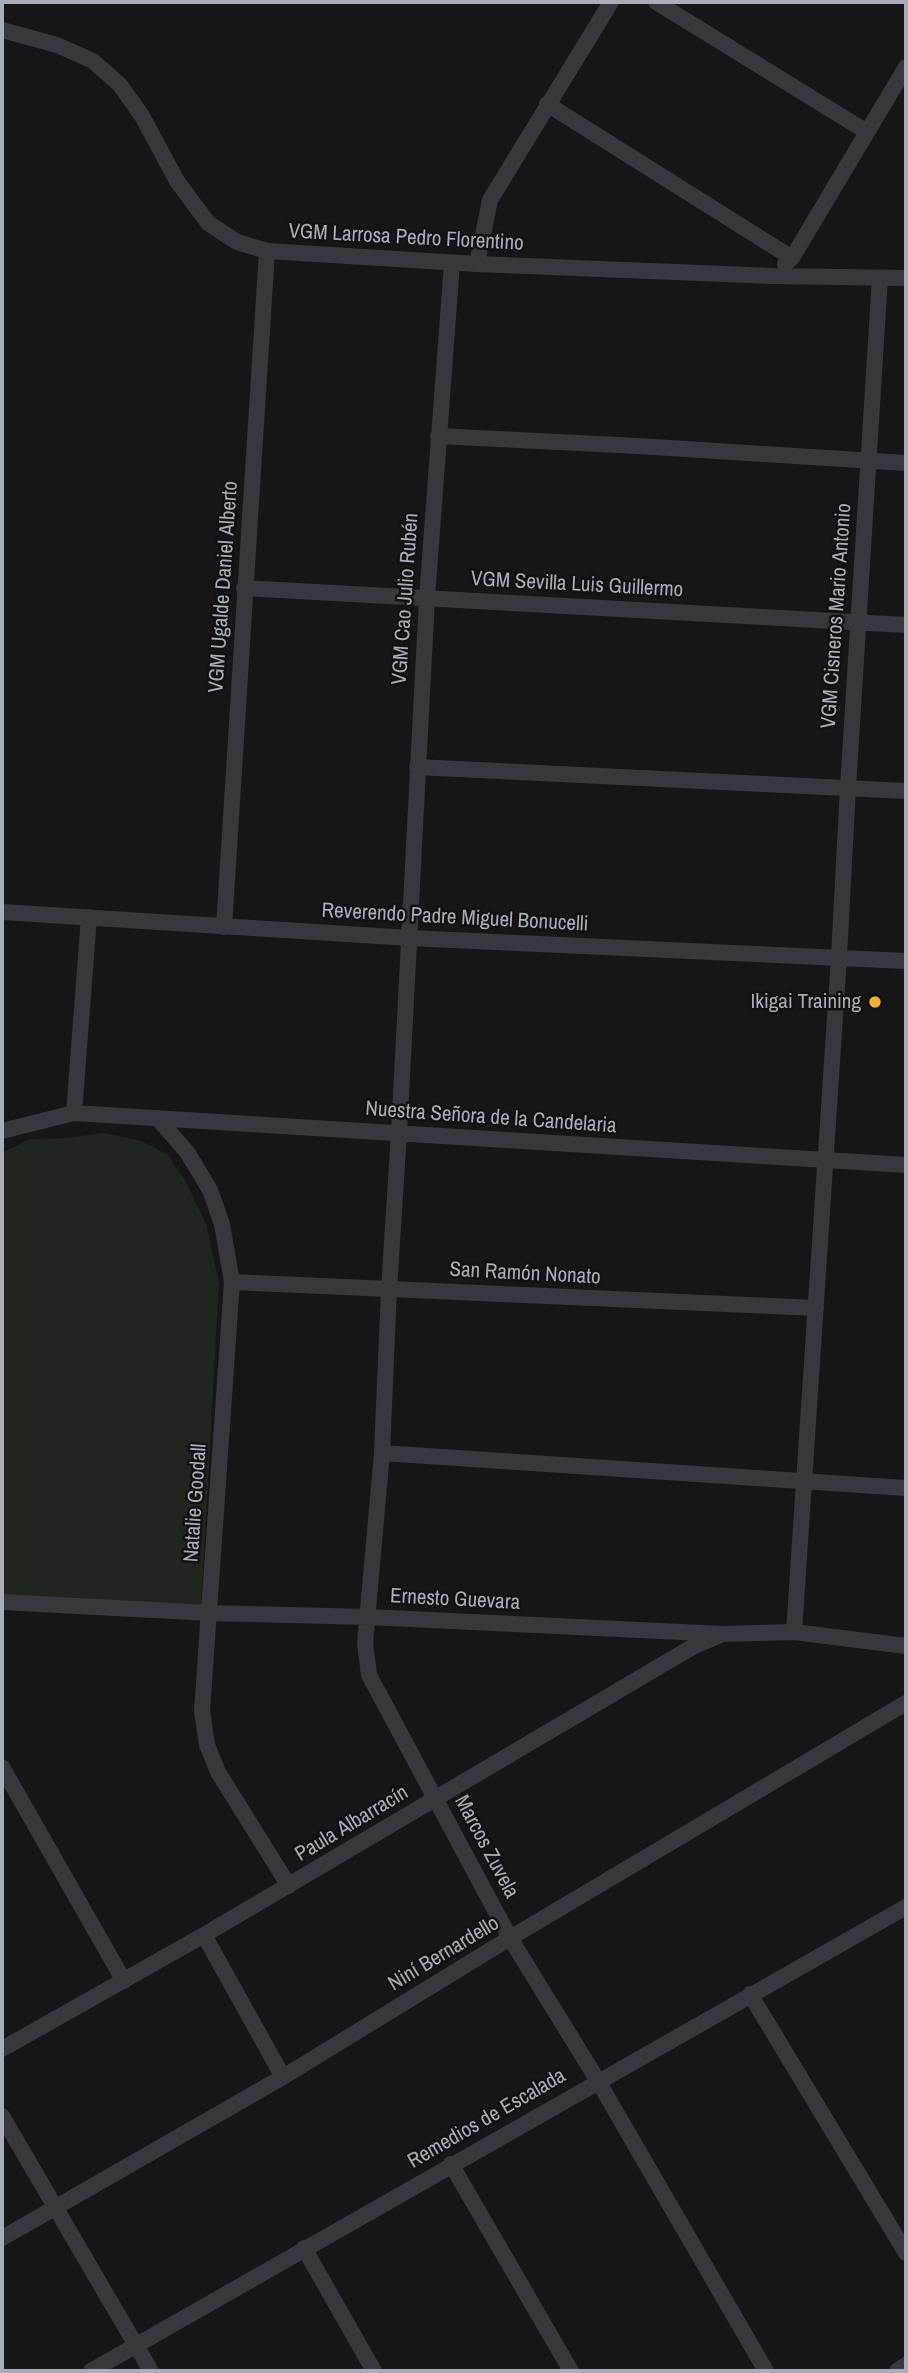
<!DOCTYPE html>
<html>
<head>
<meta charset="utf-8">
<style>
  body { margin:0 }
  #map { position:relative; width:908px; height:2373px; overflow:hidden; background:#161618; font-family:"Archivo Narrow",sans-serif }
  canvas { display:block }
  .frame { position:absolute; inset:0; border:4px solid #a8adb8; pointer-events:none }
</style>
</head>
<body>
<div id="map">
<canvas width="908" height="2373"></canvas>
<div class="frame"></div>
</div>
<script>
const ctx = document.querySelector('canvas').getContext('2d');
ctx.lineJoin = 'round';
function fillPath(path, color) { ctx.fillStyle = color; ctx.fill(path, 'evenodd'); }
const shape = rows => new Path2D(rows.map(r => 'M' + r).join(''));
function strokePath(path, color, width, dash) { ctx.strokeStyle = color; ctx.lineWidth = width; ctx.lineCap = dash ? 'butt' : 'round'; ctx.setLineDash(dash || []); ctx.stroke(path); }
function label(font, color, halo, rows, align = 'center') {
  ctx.font = font + ' "Archivo Narrow",sans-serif'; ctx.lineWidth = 5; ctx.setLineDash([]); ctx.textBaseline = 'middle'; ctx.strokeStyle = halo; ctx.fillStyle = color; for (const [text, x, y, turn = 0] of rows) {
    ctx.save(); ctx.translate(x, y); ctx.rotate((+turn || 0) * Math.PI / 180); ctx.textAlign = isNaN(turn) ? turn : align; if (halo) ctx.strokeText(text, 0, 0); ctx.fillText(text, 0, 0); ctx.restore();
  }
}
const green = shape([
  [104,1133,142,1141,168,1155,186,1182,206,1224,219,1282,201,1607,2,1595,2,1153,30,1139,65,1138]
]);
const minor = shape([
  [656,2,867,132],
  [2,30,57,45,93,61,120,85,142,116,177,181,208,223,237,242,267,251,477,264,773,276,906,278],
  [547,104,792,258],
  [452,263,427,598,399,1133,389,1289,382,1453,365,1643,369,1675,510,1938,598,2081,766,2371],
  [477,264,490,200,611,2],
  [785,264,792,258,906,67],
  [438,436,638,446,906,463],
  [244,588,906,625],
  [417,767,906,791],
  [2,912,409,938,906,961],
  [224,927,267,251],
  [74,1113,89,917],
  [159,1120,187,1152,210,1190,222,1224,232,1282,202,1711,207,1745,218,1772,289,1886],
  [2,1131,74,1113,906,1165],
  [232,1282,816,1308],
  [382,1453,906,1488],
  [2,1602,210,1613,368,1617,723,1634,794,1632,906,1646],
  [794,1632,839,957,848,787,880,278],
  [2,1767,124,1981],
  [204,1935,283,2077],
  [750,1994,906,2253],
  [2,2049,204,1935,694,1646,718,1636],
  [2,2116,151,2371],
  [451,2164,571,2371],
  [2,2238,283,2077,510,1938,906,1703],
  [304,2248,374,2371],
  [91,2371,906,1907],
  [897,2371,906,2365]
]);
const markers = [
  [875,1002,7,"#f2b134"]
];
const streetNames = [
  ["VGM Larrosa Pedro Florentino",406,238,3],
  ["VGM Sevilla Luis Guillermo",577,585,3],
  ["VGM Ugalde Daniel Alberto",224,587,-86],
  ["VGM Cao Julio Rubén",406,599,-86],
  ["VGM Cisneros Mario Antonio",837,616,-86],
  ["Reverendo Padre Miguel Bonucelli",455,918,3],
  ["Nuestra Señora de la Candelaria",491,1118,4],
  ["San Ramón Nonato",525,1274,3],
  ["Natalie Goodall",196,1503,-86],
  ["Ernesto Guevara",455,1600,3],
  ["Paula Albarracín",352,1824,-31],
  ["Marcos Zuvela",486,1847,62],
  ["Niní Bernardello",444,1954,-31],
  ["Remedios de Escalada",487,2119,-30]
];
const poiNames = [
  ["Ikigai Training",861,1002]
];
fillPath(green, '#1e261f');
strokePath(minor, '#37383d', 16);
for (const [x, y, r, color] of markers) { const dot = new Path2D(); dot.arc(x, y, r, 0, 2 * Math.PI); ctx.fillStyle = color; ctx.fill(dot); strokePath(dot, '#111113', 2.5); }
label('21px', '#a8adb8', '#111113', streetNames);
label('21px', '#a8adb8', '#111113', poiNames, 'right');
</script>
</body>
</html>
